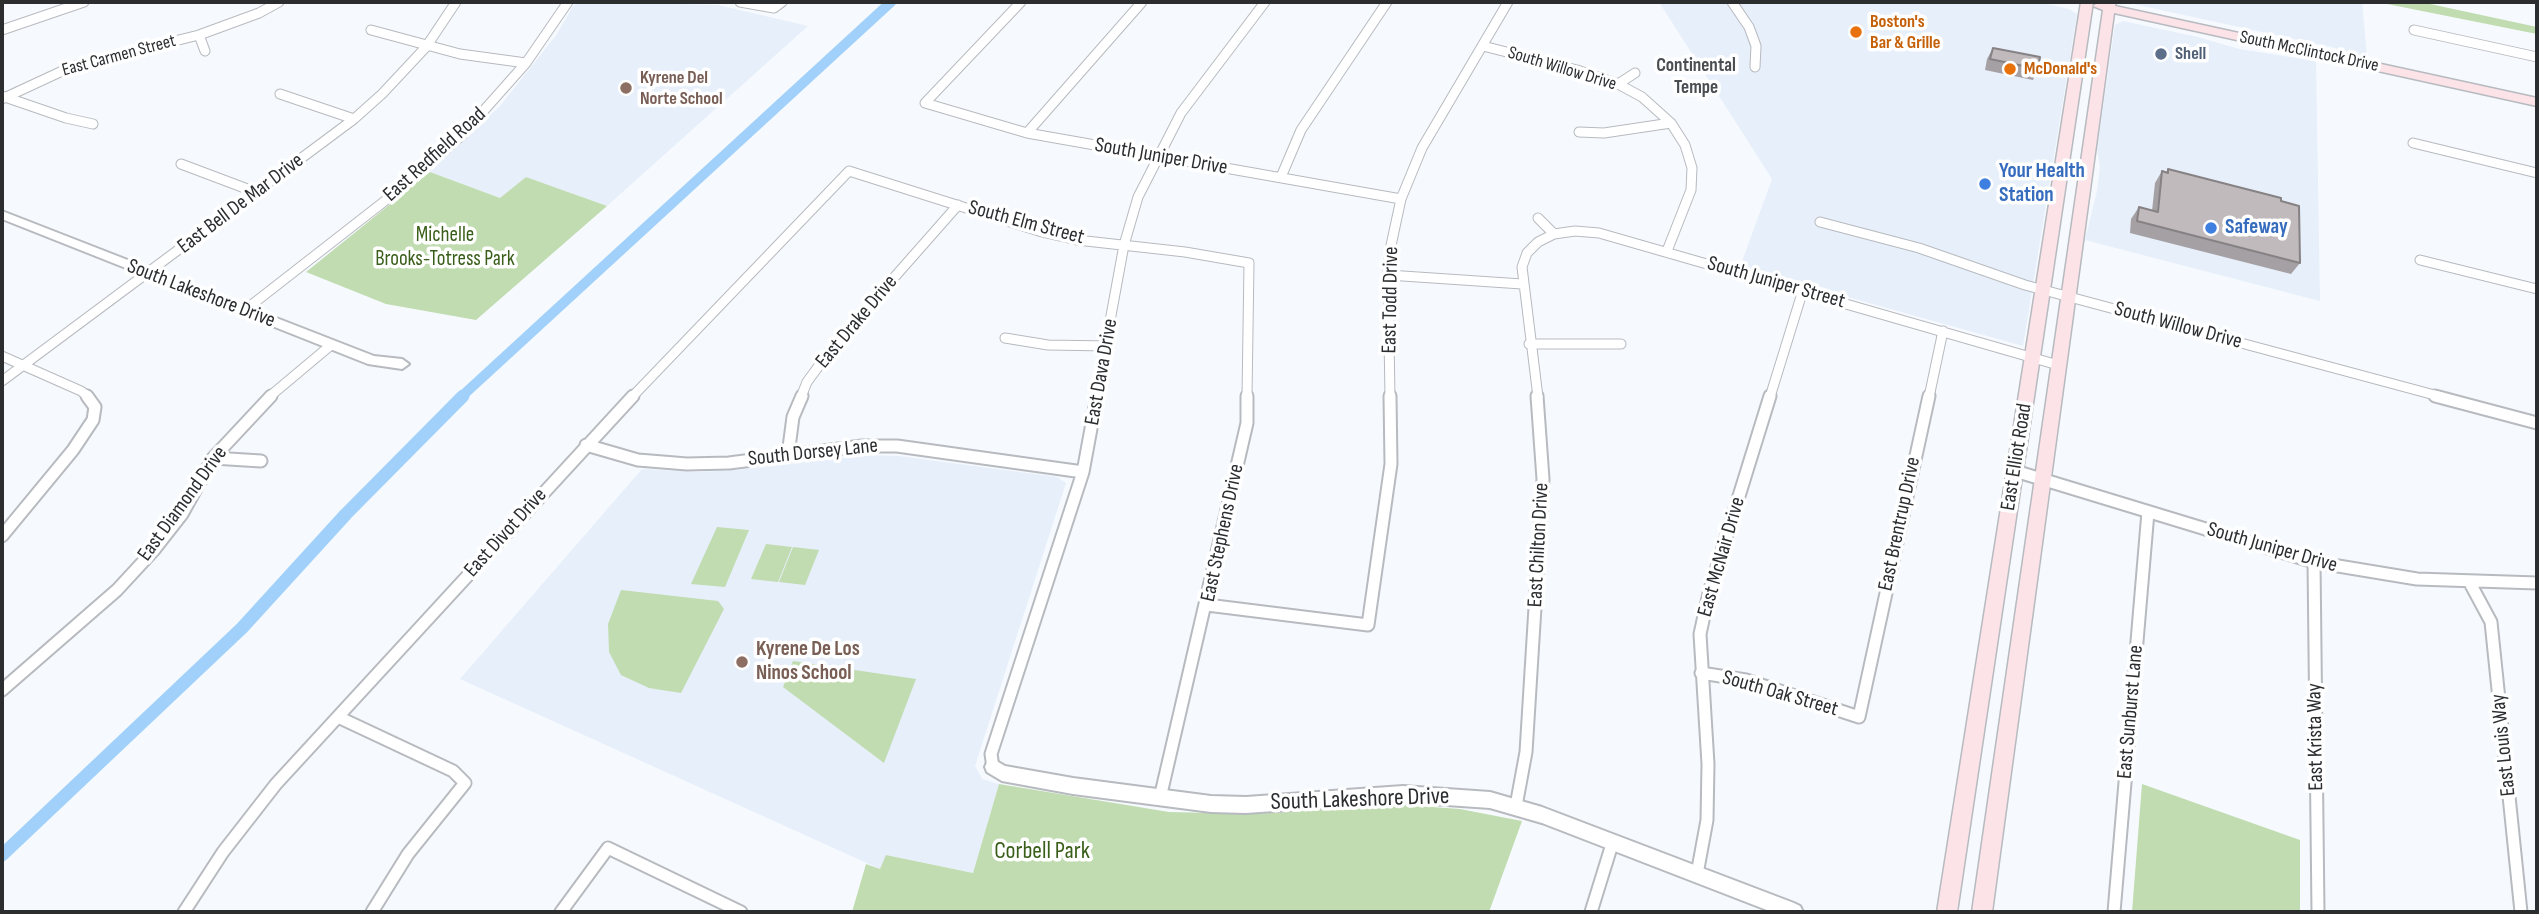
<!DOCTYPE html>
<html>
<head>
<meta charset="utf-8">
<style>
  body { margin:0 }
  #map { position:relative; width:2539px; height:914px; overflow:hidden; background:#f6fafe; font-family:"Sofia Sans Condensed",sans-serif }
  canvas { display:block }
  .frame { position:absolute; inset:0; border:4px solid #2b2d2f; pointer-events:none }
</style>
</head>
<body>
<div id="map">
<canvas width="2539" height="914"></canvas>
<div class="frame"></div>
</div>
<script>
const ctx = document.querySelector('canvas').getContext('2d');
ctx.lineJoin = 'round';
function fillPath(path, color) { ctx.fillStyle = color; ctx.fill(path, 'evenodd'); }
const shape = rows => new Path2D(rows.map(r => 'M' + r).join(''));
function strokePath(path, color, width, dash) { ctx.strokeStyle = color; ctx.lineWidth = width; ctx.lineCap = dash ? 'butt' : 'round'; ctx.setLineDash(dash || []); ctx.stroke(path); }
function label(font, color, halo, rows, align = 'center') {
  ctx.font = font + ' "Sofia Sans Condensed",sans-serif'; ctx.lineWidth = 7; ctx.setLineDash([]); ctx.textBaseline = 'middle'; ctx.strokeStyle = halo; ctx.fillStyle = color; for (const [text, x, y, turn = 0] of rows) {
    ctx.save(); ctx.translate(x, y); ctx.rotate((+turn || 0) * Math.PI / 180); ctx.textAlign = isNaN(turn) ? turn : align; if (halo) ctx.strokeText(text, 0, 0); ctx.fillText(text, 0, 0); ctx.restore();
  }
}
const built = shape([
  [580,2,718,5,808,26,607,206,526,177,500,198,430,172,500,106,557,34,573,6],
  [1659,2,2039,2,2069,9,2077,14,2023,346,1740,267,1772,179],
  [2124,2,2362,2,2367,57,2331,47],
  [2123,21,2198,37,2239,49,2316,61,2320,301,2085,240,2097,191,2100,167,2097,149,2115,25],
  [864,455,899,456,1057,477,1066,483,975,766,982,779,999,784,973,873,887,855,880,869,460,679,642,469,698,472,736,470]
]);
const green = shape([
  [2377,2,2421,2,2537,27,2537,34],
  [430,172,500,198,526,177,607,206,476,320,386,304,306,272],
  [717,527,749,530,725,587,691,584],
  [766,544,792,547,778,582,751,579],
  [793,547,819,550,805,585,779,582],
  [621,590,718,601,724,609,681,693,649,688,621,675,609,652,608,624],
  [793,661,916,679,884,763,783,687],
  [999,784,1169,812,1254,814,1404,805,1460,809,1522,821,1489,912,852,912,866,864,880,869,886,855,973,873],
  [2142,784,2300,840,2300,912,2132,912]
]);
const canalFar1 = shape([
  [461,397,891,2]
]);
const canal = shape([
  [2,855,242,628,346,514,463,396]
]);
const minorFar1 = shape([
  [740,2,774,8,782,2],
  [1021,2,925,103,1027,133,1401,199],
  [1732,2,1749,27,1756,46,1755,67],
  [2,30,84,2],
  [371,30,460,54,526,63],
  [2414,30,2537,57],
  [199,35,205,51],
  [1483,46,1577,70,1618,84,1642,97,1671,123,1685,145,1692,168,1691,190,1667,251],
  [1618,84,1635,73],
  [280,94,354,119],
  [2,96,66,118,93,124],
  [2,99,73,66,199,35,259,13,279,2],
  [1579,132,1604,133,1671,123],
  [1027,133,1142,2],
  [2413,143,2537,173],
  [181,164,258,193],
  [1281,177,1301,130,1387,2],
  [1538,218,1554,234],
  [1820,222,1919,248,2025,285,2442,397],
  [2420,260,2537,289],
  [1388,275,1522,284],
  [245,310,404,186,462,135,526,63,568,2],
  [1005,338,1048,345,1108,346],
  [1529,344,1621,344],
  [2,356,81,391,89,397],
  [2,381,354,119,382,94,426,47,456,2],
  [269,397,331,345],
  [632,397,849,171,1042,232,1077,240,1185,252,1249,263,1247,397],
  [801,397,807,382,832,348,958,205],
  [1096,397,1124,245,1138,197,1181,113,1265,2],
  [1390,397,1388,275,1390,250,1401,199,1422,148,1508,2],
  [1538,397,1522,267,1527,253,1538,242,1554,234,1575,231,1599,233,2058,365],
  [1770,397,1803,290],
  [1929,397,1943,331]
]);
const minor = shape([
  [2435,396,2537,423],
  [586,445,638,460,687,464,729,463,862,446,897,446,1083,472],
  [788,455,793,417,802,396],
  [213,458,261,461],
  [2015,471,2314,562,2417,579,2537,583],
  [2,536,73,450,93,420,95,407,87,396],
  [2314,562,2318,912],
  [2470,583,2491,622,2521,912],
  [1207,605,1368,625,1391,464,1390,396],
  [1701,673,1746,680,1859,717,1929,396],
  [2,690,117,590,153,551,182,514,213,458,271,396],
  [338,717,453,771,465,783,408,854,372,912],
  [993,767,991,754,1083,472,1097,396],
  [1160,798,1247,423,1247,396],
  [1516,806,1526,752,1543,479,1537,396],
  [1697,874,1707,820,1708,764,1700,634,1709,593,1770,396],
  [184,912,223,852,276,784,633,396],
  [561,912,608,848,741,912],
  [1591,912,1613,841],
  [2114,912,2148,512]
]);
const tertiary = shape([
  [2,211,374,356,402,359,409,364,402,369,368,364,2,219,2,211],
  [993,759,1005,766,1073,778,1211,796,1246,797,1403,786,1490,792,1542,807,1794,903,1800,906,1803,912,1772,912,1542,823,1490,808,1403,802,1246,813,1211,812,1073,794,1002,781,987,772,985,767,987,762,993,759]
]);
const secondary = shape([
  [2081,2,2093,2,1957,912,1937,912,2081,2],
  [2099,2,2116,2,2115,6,2537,98,2537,106,2114,13,1992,912,1972,912,2103,10,2093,6,2099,2]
]);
const wall = shape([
  [1993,48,2038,69,2033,80,1985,70,1987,59],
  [2168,169,2281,201,2300,263,2291,274,2130,233,2131,219,2139,207,2152,211,2155,183,2162,171,2166,172]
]);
const building = shape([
  [1993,48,2040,57,2038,69,1990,59,1993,48],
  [2168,169,2281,198,2281,201,2299,206,2300,263,2137,221,2139,207,2158,212,2162,171,2168,173,2168,169]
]);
const markers = [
  [1856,32,7,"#e8710a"],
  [2161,54,7,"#5c6f8a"],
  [2010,69,7,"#e8710a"],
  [626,88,7,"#8d6e63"],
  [1985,184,7,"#3f7fe0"],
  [2211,228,7,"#3f7fe0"],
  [742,662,7,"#8d6e63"]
];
const farFoodnames = [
  ["Boston's",1870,22],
  ["Bar & Grille",1870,43],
  ["McDonald's",2024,69]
];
const farStreetnames = [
  ["South McClintock Drive",2309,52,12],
  ["East Carmen Street",119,56,-15],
  ["South Willow Drive",1562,69,17]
];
const farServicenames = [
  ["Shell",2175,54]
];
const farEducationnames = [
  ["Kyrene Del",640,78],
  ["Norte School",640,99]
];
const farNeighbourhoodnames = [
  ["Continental",1696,66],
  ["Tempe",1696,88]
];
const streetNames = [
  ["East Redfield Road",435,155,-42],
  ["South Juniper Drive",1161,157,10],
  ["East Bell De Mar Drive",241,204,-37],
  ["South Elm Street",1026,223,15],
  ["South Juniper Street",1776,283,16],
  ["South Lakeshore Drive",201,294,21],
  ["East Todd Drive",1391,300,-89],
  ["East Drake Drive",857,322,-50],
  ["South Willow Drive",2178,326,15],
  ["East Dava Drive",1102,372,-80],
  ["South Dorsey Lane",813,453,-6],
  ["East Elliot Road",2017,457,-81],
  ["East Diamond Drive",183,504,-54],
  ["East Brentrup Drive",1900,524,-78],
  ["East Divot Drive",506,533,-48],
  ["East Stephens Drive",1223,533,-78],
  ["East Chilton Drive",1539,545,-87],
  ["South Juniper Drive",2272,548,16],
  ["East McNair Drive",1722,557,-74],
  ["South Oak Street",1780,694,16],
  ["East Sunburst Lane",2131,712,-85],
  ["East Krista Way",2316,737,-91],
  ["East Louis Way",2504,745,-96]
];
const shopNames = [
  ["Your Health",1999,172],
  ["Station",1999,196],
  ["Safeway",2225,228]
];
const parkNames = [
  ["Michelle",445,236],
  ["Brooks-Totress Park",445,260]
];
const educationNames = [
  ["Kyrene De Los",756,650],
  ["Ninos School",756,674]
];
const nearStreetnames = [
  ["South Lakeshore Drive",1360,800,-2]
];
const nearParknames = [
  ["Corbell Park",1042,852]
];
fillPath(built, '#e6effa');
fillPath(green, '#c1dcb0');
strokePath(canalFar1, '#a1d1fa', 10);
strokePath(canal, '#a1d1fa', 13);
strokePath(minorFar1, '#b7babf', 11);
strokePath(minor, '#b7babf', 15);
strokePath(tertiary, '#b7babf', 4);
strokePath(secondary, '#b7babf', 3);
strokePath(minorFar1, '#fff', 9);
strokePath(minor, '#fff', 11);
fillPath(tertiary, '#fff');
fillPath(secondary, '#fbe3e8');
fillPath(wall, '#a5a0a3');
fillPath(building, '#c0babd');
strokePath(building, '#868284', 2);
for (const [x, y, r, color] of markers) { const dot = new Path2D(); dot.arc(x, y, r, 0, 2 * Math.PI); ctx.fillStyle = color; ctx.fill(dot); strokePath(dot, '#fff', 2.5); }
label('bold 18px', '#c56008', '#fff', farFoodnames, 'left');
label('18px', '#2b2d2f', '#fff', farStreetnames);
label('bold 18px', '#4e5e75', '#fff', farServicenames, 'left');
label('bold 18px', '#785e54', '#fff', farEducationnames, 'left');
label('bold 19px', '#4a4d51', '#fff', farNeighbourhoodnames);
label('21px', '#2b2d2f', '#fff', streetNames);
label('bold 21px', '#366cbe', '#fff', shopNames, 'left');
label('21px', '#395e19', '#fff', parkNames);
label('bold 21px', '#785e54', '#fff', educationNames, 'left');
label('24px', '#2b2d2f', '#fff', nearStreetnames);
label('24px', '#395e19', '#fff', nearParknames);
</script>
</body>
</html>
